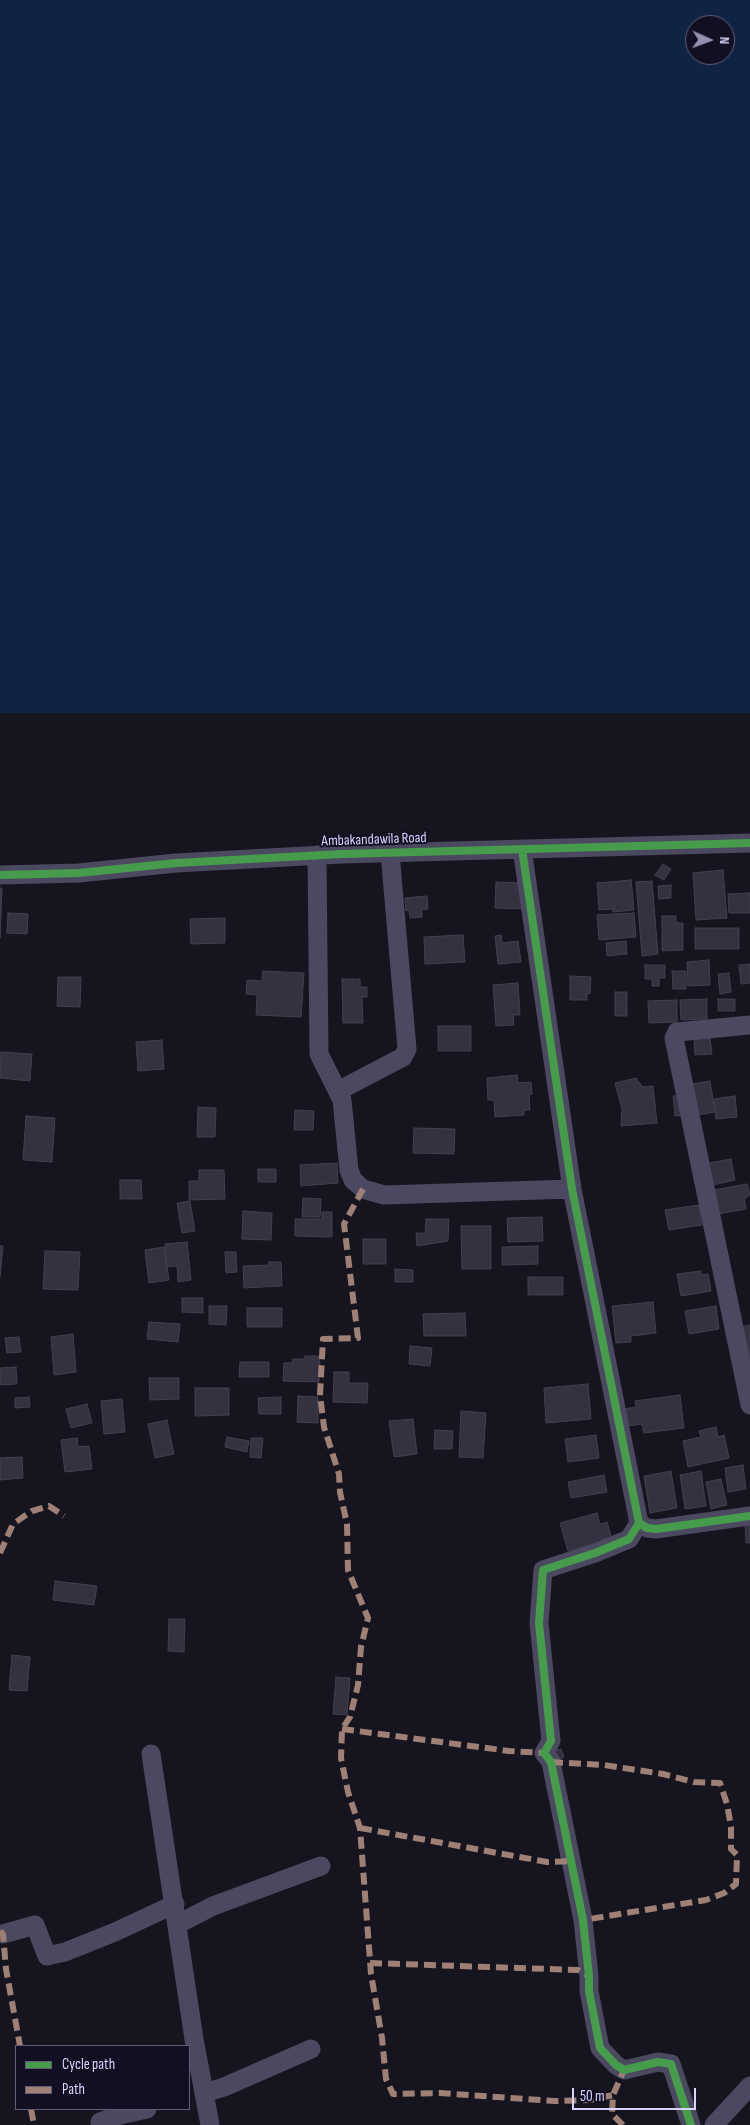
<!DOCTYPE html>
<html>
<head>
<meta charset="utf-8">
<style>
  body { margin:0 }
  #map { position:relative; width:750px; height:2125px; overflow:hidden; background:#16141e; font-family:"Sofia Sans Condensed",sans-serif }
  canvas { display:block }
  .legend { position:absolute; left:15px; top:2045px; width:175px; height:65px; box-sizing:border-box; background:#130f23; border:1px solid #625e7a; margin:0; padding:6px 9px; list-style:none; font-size:15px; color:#d9d4fc }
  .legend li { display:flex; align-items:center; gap:10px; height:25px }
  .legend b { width:25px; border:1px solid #625e7a }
  .north { position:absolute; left:685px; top:15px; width:50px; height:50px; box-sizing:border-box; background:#130f23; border:1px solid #625e7a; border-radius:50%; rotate:92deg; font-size:14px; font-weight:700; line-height:20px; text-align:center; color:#d9d4fc }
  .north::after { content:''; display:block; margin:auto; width:18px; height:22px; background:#9591ae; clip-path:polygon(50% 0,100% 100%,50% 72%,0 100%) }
  .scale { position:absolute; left:572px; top:2088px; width:124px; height:22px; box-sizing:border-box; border:2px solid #d9d4fc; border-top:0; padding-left:6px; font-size:15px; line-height:18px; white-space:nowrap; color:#d9d4fc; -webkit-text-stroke:4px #130f23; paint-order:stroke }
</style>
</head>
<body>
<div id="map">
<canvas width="750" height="2125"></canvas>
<ul class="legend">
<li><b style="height:6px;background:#469c4c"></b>Cycle path</li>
<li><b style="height:6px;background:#9e8076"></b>Path</li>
</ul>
<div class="north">N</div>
<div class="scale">50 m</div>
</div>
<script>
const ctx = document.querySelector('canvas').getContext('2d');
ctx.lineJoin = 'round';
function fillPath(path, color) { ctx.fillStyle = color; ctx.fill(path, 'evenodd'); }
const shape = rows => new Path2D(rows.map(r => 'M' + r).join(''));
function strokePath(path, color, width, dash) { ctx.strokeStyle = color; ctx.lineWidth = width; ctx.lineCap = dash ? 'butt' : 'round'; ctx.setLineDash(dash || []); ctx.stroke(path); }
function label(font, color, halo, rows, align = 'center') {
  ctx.font = font + ' "Sofia Sans Condensed",sans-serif'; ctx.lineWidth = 4; ctx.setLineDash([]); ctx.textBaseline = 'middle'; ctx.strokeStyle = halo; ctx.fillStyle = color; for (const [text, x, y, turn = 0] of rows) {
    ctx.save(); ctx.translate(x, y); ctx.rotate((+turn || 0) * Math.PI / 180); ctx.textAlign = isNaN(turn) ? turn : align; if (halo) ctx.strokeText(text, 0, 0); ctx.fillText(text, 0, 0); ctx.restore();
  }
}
const water = shape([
  [0,0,750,0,750,713,0,713],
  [695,25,725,25,725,55,695,55]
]);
const building = shape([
  [663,864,671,869,664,880,655,875,663,864],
  [723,870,727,918,696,920,693,873,723,870],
  [631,880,634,910,613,912,613,909,599,910,597,883,631,880],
  [652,881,658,954,642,956,636,882,652,881],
  [496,882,525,883,524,909,495,908,496,882],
  [671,885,671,898,659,899,658,886,671,885],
  [0,888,2,888,0,938,0,888],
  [750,893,750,913,729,913,728,894,750,893],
  [427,896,428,909,422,910,422,917,410,918,409,910,406,911,405,898,427,896],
  [8,913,28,914,27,934,7,933,8,913],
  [634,913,636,937,599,940,597,915,634,913],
  [662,916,676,916,676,923,683,923,683,950,662,951,662,916],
  [225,918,225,943,191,944,190,919,225,918],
  [695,928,739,928,739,949,695,949,695,928],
  [463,935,465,962,425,964,424,937,463,935],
  [501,935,502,943,518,941,521,962,498,964,495,936,501,935],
  [626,941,627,954,607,956,606,943,626,941],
  [709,960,710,985,688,986,687,962,709,960],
  [750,964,750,983,741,984,739,965,750,964],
  [645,965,665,965,665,978,659,978,659,986,652,986,652,979,645,979,645,965],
  [263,971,304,973,301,1017,256,1015,257,995,246,994,247,980,262,981,263,971],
  [672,971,686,971,686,989,673,989,672,971],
  [729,973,731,992,720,994,718,974,729,973],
  [570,976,591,977,590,994,587,993,587,1000,570,1000,570,976],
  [58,977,81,977,80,1007,57,1006,58,977],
  [342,979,360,979,360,987,367,987,367,997,362,997,363,1023,343,1023,342,979],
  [518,983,520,1015,513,1015,514,1025,496,1026,493,985,518,983],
  [615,992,627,992,627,1016,615,1016,615,992],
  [707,999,707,1019,681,1020,680,1000,707,999],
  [718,999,735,999,735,1011,718,1011,718,999],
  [677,1000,677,1022,649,1023,648,1001,677,1000],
  [438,1026,471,1026,471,1051,438,1051,438,1026],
  [710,1038,712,1054,695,1055,694,1039,710,1038],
  [162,1040,164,1069,138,1071,136,1042,162,1040],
  [1,1052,32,1054,30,1081,0,1078,1,1052],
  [517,1075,518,1083,531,1082,532,1094,529,1095,530,1110,524,1110,524,1115,495,1117,494,1100,488,1100,487,1078,517,1075],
  [636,1078,643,1087,653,1086,657,1123,621,1126,622,1109,615,1083,636,1078],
  [710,1081,715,1112,691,1116,686,1085,710,1081],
  [684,1095,686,1115,675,1116,673,1096,684,1095],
  [735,1096,737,1117,716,1119,714,1099,735,1096],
  [198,1107,216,1108,215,1137,197,1137,198,1107],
  [295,1110,314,1111,313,1130,294,1130,295,1110],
  [26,1116,55,1118,52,1162,23,1160,26,1116],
  [414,1128,455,1129,454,1154,413,1153,414,1128],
  [731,1159,735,1180,708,1186,704,1164,731,1159],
  [337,1163,338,1183,301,1186,300,1165,337,1163],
  [258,1169,276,1169,276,1182,258,1182,258,1169],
  [199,1170,224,1170,225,1199,189,1200,189,1181,199,1181,199,1170],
  [120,1180,141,1180,142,1199,120,1199,120,1180],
  [747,1184,750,1195,744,1199,746,1209,718,1214,714,1190,747,1184],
  [303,1198,321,1199,320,1217,302,1217,303,1198],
  [190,1201,195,1231,182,1233,177,1203,190,1201],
  [699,1205,702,1225,669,1230,665,1210,699,1205],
  [243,1211,272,1213,271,1240,242,1239,243,1211],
  [322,1212,332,1212,332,1237,295,1236,295,1219,322,1219,322,1212],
  [542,1217,543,1241,508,1242,507,1218,542,1217],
  [426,1219,449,1219,448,1241,417,1246,416,1233,425,1233,426,1219],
  [461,1226,491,1226,491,1269,462,1269,461,1226],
  [363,1239,386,1239,386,1264,363,1264,363,1239],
  [187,1242,191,1280,178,1282,177,1266,167,1267,165,1244,187,1242],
  [0,1246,3,1246,0,1277,0,1246],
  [538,1246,538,1264,502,1265,502,1247,538,1246],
  [164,1247,169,1280,149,1283,145,1250,164,1247],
  [45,1251,80,1252,78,1290,43,1289,45,1251],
  [225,1252,236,1252,237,1272,226,1273,225,1252],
  [269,1262,281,1262,282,1286,244,1288,243,1266,269,1265,269,1262],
  [395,1269,413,1270,413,1282,395,1282,395,1269],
  [701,1271,701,1275,708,1274,711,1291,681,1296,677,1274,701,1271],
  [528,1277,563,1277,563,1295,528,1295,528,1277],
  [182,1298,203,1298,203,1313,182,1312,182,1298],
  [653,1302,656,1333,631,1336,631,1342,616,1343,612,1306,653,1302],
  [209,1306,227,1306,226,1325,209,1324,209,1306],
  [716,1306,719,1329,689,1334,685,1311,716,1306],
  [247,1308,282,1308,282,1327,247,1327,247,1308],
  [465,1313,466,1336,424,1336,423,1314,465,1313],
  [149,1322,180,1324,178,1342,147,1339,149,1322],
  [750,1325,750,1380,737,1328,750,1325],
  [73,1334,76,1372,54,1375,51,1337,73,1334],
  [19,1337,21,1352,7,1353,5,1338,19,1337],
  [410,1346,432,1348,430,1366,409,1364,410,1346],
  [305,1356,320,1356,319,1382,283,1381,284,1363,292,1363,293,1359,305,1359,305,1356],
  [240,1362,269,1362,269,1377,239,1377,240,1362],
  [16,1367,17,1384,0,1385,0,1368,16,1367],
  [334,1372,349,1372,349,1383,368,1383,367,1403,333,1402,334,1372],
  [149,1378,179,1378,179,1399,150,1400,149,1378],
  [588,1384,591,1419,546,1423,544,1388,588,1384],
  [195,1388,229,1388,229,1415,195,1416,195,1388],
  [680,1395,684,1428,644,1433,642,1424,627,1426,624,1409,636,1407,635,1401,680,1395],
  [298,1396,318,1397,318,1423,297,1422,298,1396],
  [29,1397,30,1407,15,1408,15,1398,29,1397],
  [281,1397,281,1414,259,1414,258,1398,281,1397],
  [122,1399,125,1432,104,1434,101,1401,122,1399],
  [87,1404,92,1423,71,1428,66,1409,87,1404],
  [461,1411,486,1413,483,1458,459,1457,461,1411],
  [413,1419,417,1454,394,1457,389,1421,413,1419],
  [167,1420,174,1454,155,1458,148,1424,167,1420],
  [716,1427,718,1437,724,1435,729,1458,688,1467,683,1441,701,1437,699,1431,716,1427],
  [435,1430,453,1431,452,1449,434,1449,435,1430],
  [596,1435,599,1458,568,1462,565,1439,596,1435],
  [227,1437,249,1441,247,1452,225,1447,227,1437],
  [77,1438,78,1447,89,1446,92,1469,65,1472,61,1440,77,1438],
  [251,1438,263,1438,261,1458,250,1457,251,1438],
  [22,1457,23,1478,0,1480,0,1458,22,1457],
  [743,1465,746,1489,728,1492,725,1468,743,1465],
  [671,1471,677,1508,650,1513,644,1476,671,1471],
  [701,1471,706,1506,685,1509,680,1475,701,1471],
  [604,1475,607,1492,571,1498,568,1482,604,1475],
  [721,1479,727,1505,711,1509,706,1482,721,1479],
  [597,1513,600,1524,607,1522,612,1539,568,1551,560,1523,597,1513],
  [745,1524,750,1524,750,1543,746,1543,745,1524],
  [55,1581,97,1586,94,1605,53,1600,55,1581],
  [169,1619,185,1619,184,1652,168,1651,169,1619],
  [12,1655,30,1657,27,1691,9,1690,12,1655],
  [336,1677,350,1678,347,1715,333,1714,336,1677],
  [561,1749,564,1757,559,1759,557,1754,552,1755,551,1752,561,1749]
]);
const minor = shape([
  [522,849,572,1189,639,1523,647,1528,656,1529,750,1516],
  [317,855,319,1054,342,1100,349,1170,353,1180,363,1189,384,1195,572,1189],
  [0,875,79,873,176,863,342,854,750,843],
  [750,1025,677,1032,674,1038,750,1405],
  [338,1091,403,1057,407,1049,390,853],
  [639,1523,629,1539,595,1553,543,1570,539,1623,551,1741,544,1753,551,1762,583,1920,589,1976,589,1991,600,2048,616,2065,624,2070,658,2062,671,2064,691,2125],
  [151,1754,194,2039,210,2125],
  [178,1924,213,1906,321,1866],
  [3,1934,35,1925,47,1956,65,1952,115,1932,175,1904],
  [205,2093,224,2087,311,2049],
  [100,2122,120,2115,147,2109],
  [714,2125,750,2086]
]);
const quiet = shape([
  [363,1189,344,1224,358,1338,323,1339,320,1395,324,1427,339,1474,340,1492,347,1524,348,1570,368,1618,361,1647,358,1685,350,1717,342,1729,341,1758,348,1792,360,1828,371,1974,382,2038,386,2079,393,2094,440,2093,555,2101,590,2100,613,2095],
  [0,1553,13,1524,32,1511,49,1506,64,1516],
  [342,1729,509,1751,544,1753],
  [551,1762,604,1765,663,1774,694,1782,720,1783,727,1804,731,1827,731,1849,737,1855,736,1884,724,1893,706,1900,583,1920],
  [360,1828,547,1862,571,1861],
  [0,1931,3,1934,6,1969,20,2046],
  [370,1963,578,1970,589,1976],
  [31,2109,34,2125],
  [623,2125,612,2114,613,2095,624,2070]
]);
const cycleway = shape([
  [522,849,572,1189,639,1523,647,1528,656,1529,750,1516],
  [0,875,79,873,176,863,342,854,750,843],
  [639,1523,629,1539,595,1553,543,1570,539,1623,551,1741,544,1753,551,1762,583,1920,589,1976,589,1991,600,2048,616,2065,624,2070,658,2062,671,2064,691,2125]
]);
const streetNames = [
  ["Ambakandawila Road",374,840,-2]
];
fillPath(water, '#112342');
fillPath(building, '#343241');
strokePath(building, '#433f51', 1);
strokePath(minor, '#4b495f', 19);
strokePath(quiet, '#9e8076', 6, [12, 6]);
strokePath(cycleway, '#469c4c', 8);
label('15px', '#d9d4fc', '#130f23', streetNames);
</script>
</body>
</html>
